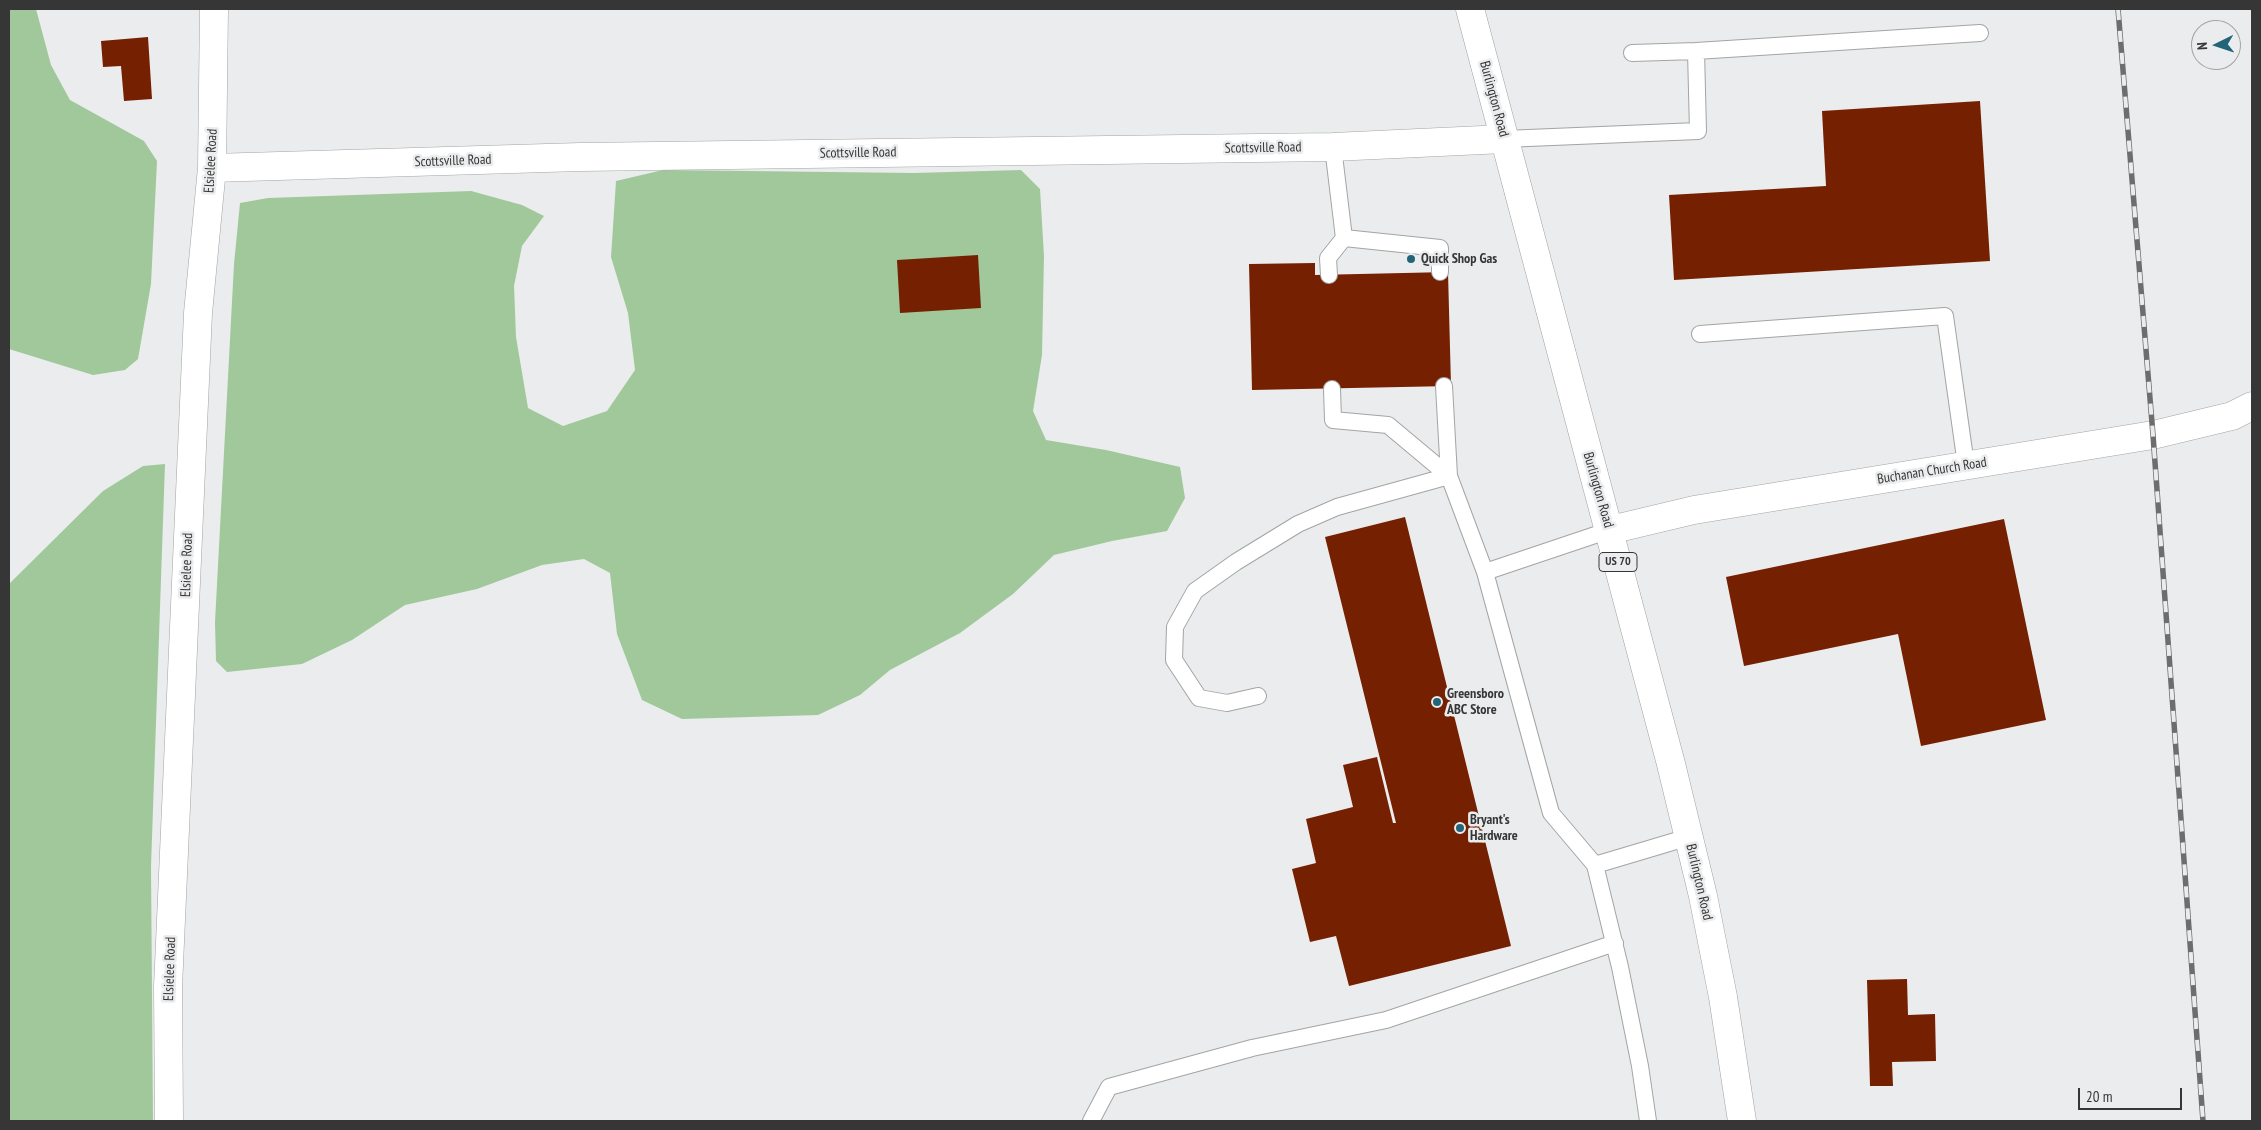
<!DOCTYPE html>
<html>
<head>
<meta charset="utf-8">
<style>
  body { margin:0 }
  #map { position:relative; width:2261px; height:1130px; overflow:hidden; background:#ebeced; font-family:"PT Sans Narrow",sans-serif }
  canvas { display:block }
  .frame { position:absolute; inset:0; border:10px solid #363637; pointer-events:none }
  .north { position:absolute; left:2191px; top:20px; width:50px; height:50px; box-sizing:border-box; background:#ebeced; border:1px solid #a3a3a4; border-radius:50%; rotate:266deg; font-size:14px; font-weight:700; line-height:20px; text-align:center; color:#363637 }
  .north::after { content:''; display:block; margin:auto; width:18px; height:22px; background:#236478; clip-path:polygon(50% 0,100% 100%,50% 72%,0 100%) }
  .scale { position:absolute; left:2078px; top:1088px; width:104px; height:22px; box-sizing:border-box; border:2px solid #363637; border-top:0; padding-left:6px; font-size:15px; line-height:18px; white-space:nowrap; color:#363637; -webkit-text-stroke:4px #ebeced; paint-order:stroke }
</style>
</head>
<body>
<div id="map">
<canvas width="2261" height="1130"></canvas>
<div class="frame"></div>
<div class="north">N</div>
<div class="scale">20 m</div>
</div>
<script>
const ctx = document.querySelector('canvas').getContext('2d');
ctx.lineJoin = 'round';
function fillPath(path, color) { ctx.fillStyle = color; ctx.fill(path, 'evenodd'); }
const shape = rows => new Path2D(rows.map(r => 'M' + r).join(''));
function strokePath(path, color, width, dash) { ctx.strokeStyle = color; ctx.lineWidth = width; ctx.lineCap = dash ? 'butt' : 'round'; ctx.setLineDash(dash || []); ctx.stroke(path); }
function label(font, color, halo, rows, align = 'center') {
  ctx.font = font + ' "PT Sans Narrow",sans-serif'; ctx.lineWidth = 5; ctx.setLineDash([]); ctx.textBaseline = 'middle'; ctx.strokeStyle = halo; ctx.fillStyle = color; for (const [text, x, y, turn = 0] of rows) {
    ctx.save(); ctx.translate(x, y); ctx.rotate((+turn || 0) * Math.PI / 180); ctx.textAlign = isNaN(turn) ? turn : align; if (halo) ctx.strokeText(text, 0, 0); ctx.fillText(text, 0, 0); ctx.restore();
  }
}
const green = shape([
  [9,9,36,9,51,65,70,100,144,141,157,161,151,284,138,359,125,370,93,375,9,349],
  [663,170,914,173,1021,170,1040,189,1044,256,1042,355,1033,411,1046,440,1106,450,1180,467,1185,498,1167,531,1112,541,1054,555,1013,594,960,633,890,670,860,695,818,715,682,719,642,700,617,634,610,573,584,559,542,565,477,589,405,605,352,640,302,664,227,672,216,661,215,622,234,264,240,203,268,198,471,191,522,205,544,216,522,246,514,286,516,337,528,408,563,426,607,411,635,370,628,313,611,257,616,181],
  [165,464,151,866,153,1121,9,1121,9,584,103,491,143,466]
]);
const building = shape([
  [148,37,152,99,124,101,121,66,103,67,101,41],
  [1980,101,1990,261,1674,280,1669,195,1826,186,1822,111],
  [978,255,981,308,900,313,897,260],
  [1315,263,1315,275,1448,272,1451,386,1252,390,1249,264],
  [1405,517,1511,946,1349,986,1336,936,1310,942,1292,869,1316,863,1306,819,1353,807,1343,765,1377,757,1393,823,1396,823,1325,537],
  [2004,519,2046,720,1921,746,1898,634,1744,666,1726,577],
  [1907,979,1908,1015,1935,1014,1936,1061,1892,1062,1893,1086,1870,1086,1867,980]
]);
const lane = shape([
  [1632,53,1696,51],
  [1504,139,1698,131,1696,51,1980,33],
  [1333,147,1344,238,1440,248,1440,272],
  [1329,275,1328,258,1344,238],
  [1700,334,1945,316,1966,465],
  [1444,386,1449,476,1485,572],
  [1332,389,1333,420,1388,425,1449,476],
  [1258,696,1227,703,1199,698,1174,660,1175,627,1195,591,1236,562,1298,524,1337,507,1449,476],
  [1595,865,1551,813,1485,572,1610,530],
  [1091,1121,1109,1087,1252,1048,1386,1020,1615,943],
  [1648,1121,1640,1066,1620,967,1595,865,1689,837]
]);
const street = shape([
  [212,168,580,157,1333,147,1504,139],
  [1610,530,1694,510,2153,435,2232,416,2252,406],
  [169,1121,168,987,198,313,212,168,214,9]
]);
const highway = shape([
  [1470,9,1671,764,1703,896,1723,997,1742,1121]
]);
const rail = shape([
  [2118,9,2153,435,2203,1121]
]);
const markers = [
  [1411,259,5,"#236478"],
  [1437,702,5,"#236478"],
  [1460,828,5,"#236478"]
];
const shields = [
  [1618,562,38]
];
const shieldNames = [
  ["US 70",1618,562]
];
const streetNames = [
  ["Burlington Road",1494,99,75],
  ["Scottsville Road",1263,148,-1],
  ["Scottsville Road",858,153,-1],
  ["Elsielee Road",211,161,-87],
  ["Scottsville Road",453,161,-2],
  ["Buchanan Church Road",1932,471,-9],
  ["Burlington Road",1598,490,74],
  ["Elsielee Road",187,565,-88],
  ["Burlington Road",1699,882,77],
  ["Elsielee Road",170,969,-88]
];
const poiNames = [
  ["Quick Shop Gas",1421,259],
  ["Greensboro",1447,694],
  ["ABC Store",1447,710],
  ["Bryant's",1470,820],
  ["Hardware",1470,836]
];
fillPath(green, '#a1c89b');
fillPath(building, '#752000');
strokePath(lane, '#a3a4a4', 18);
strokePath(street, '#a3a4a4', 29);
strokePath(highway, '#a3a4a4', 29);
strokePath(lane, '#fff', 16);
strokePath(street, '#fff', 28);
strokePath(highway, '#fff', 28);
strokePath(rail, '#6d6d6e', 5.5);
strokePath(rail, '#ebeced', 4, [11]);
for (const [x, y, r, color] of markers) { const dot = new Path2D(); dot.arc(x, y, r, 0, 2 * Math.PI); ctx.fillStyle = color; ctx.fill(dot); strokePath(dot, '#ebeced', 2); }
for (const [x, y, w] of shields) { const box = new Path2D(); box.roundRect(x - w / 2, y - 9.5, w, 19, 4); ctx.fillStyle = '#ebeced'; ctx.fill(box); strokePath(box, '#363637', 1); }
label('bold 12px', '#363637', null, shieldNames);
label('14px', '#363637', '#ebeced', streetNames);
label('bold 14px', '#363637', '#ebeced', poiNames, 'left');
</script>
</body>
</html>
